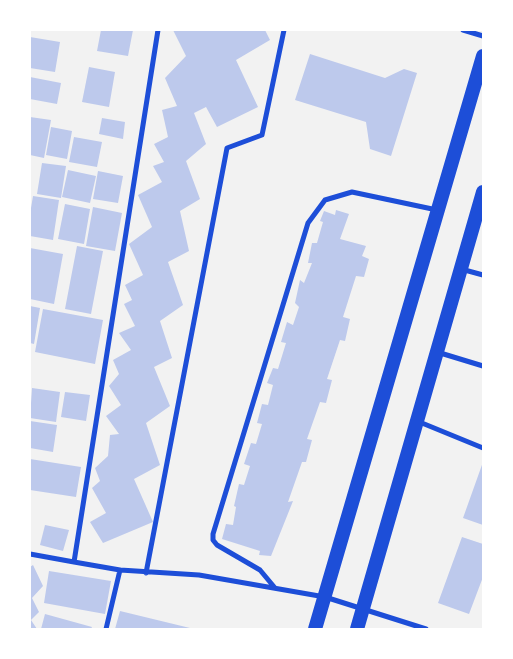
<!DOCTYPE html>
<html>
<head>
<meta charset="utf-8">
<style>
  body { margin:0 }
  #map { position:relative; width:513px; height:659px; overflow:hidden; background:#f2f2f2; font-family:"Libre Baskerville",serif }
  canvas { display:block }
  .frame { position:absolute; inset:0; border:31px solid #fff; pointer-events:none }
</style>
</head>
<body>
<div id="map">
<canvas width="513" height="659"></canvas>
<div class="frame"></div>
</div>
<script>
const ctx = document.querySelector('canvas').getContext('2d');
ctx.lineJoin = 'round';
function fillPath(path, color) { ctx.fillStyle = color; ctx.fill(path, 'evenodd'); }
const shape = rows => new Path2D(rows.map(r => 'M' + r).join(''));
function strokePath(path, color, width, dash) { ctx.strokeStyle = color; ctx.lineWidth = width; ctx.lineCap = dash ? 'butt' : 'round'; ctx.setLineDash(dash || []); ctx.stroke(path); }
const building = shape([
  [101,30,133,30,128,56,97,51],
  [173,30,265,30,270,40,236,60,258,107,217,127,206,107,194,113,206,144,186,161,200,199,180,211,189,251,168,262,183,305,160,321,172,358,154,367,170,406,146,423,160,465,134,479,153,522,103,543,90,522,106,513,92,488,100,481,95,468,108,456,110,435,119,434,106,416,121,405,109,386,119,374,113,360,131,350,119,333,135,326,124,304,132,300,125,285,143,275,129,244,152,227,138,195,162,182,153,166,164,162,154,144,168,137,162,110,177,106,165,78,186,56],
  [30,37,60,42,55,72,30,68],
  [310,54,385,78,404,69,417,73,391,156,370,149,366,122,295,100],
  [89,67,115,72,109,107,82,102],
  [30,77,61,83,57,104,30,99],
  [30,117,51,120,44,158,30,155],
  [102,118,125,122,123,139,99,134],
  [51,127,72,131,67,159,46,155],
  [74,137,102,142,97,167,69,162],
  [42,163,66,166,61,198,37,194],
  [68,170,96,176,90,203,62,197],
  [98,171,123,176,118,203,93,199],
  [33,196,59,200,53,240,30,236,30,214],
  [65,204,90,209,84,244,58,239],
  [93,207,122,213,115,251,86,246],
  [336,210,349,214,340,239,366,246,362,256,369,259,364,277,356,276,343,317,350,319,345,341,340,340,327,379,332,380,326,403,320,402,307,439,312,440,306,462,302,462,288,502,293,501,271,556,259,555,260,551,222,539,226,524,233,525,236,507,234,506,239,484,244,485,250,466,244,464,251,443,256,444,262,424,257,423,262,404,268,405,273,385,267,383,273,368,278,369,286,343,281,342,287,322,293,325,299,307,295,303,300,280,304,283,312,263,308,263,312,243,317,243,323,222,320,221,324,211,335,215],
  [77,246,103,251,91,314,65,309],
  [30,248,63,254,54,304,30,299],
  [30,306,40,308,34,344,30,343],
  [43,309,103,320,95,364,35,352],
  [32,388,60,392,56,422,30,418],
  [65,392,90,395,86,421,61,417],
  [30,421,57,425,53,452,30,448],
  [30,459,81,467,76,497,30,490],
  [483,462,483,525,463,518],
  [45,525,69,530,63,551,40,545],
  [462,537,483,544,483,577,469,614,438,603],
  [33,565,43,586,32,598,39,612,31,620,37,629,30,629,30,567],
  [49,571,111,581,105,614,44,603],
  [120,611,190,628,190,629,115,629],
  [45,614,92,627,91,629,41,629]
]);
const minor = shape([
  [158,30,74,562,120,570,199,575,325,597,426,629],
  [463,30,483,36],
  [461,269,483,275],
  [437,352,483,366],
  [417,421,483,448],
  [30,554,74,562],
  [146,573,227,148,262,135,284,30],
  [275,588,260,570,217,545,213,540,213,534,308,223,325,200,352,192,437,210],
  [106,629,120,570]
]);
const trunk = shape([
  [315,629,483,56],
  [357,629,483,192]
]);
fillPath(building, '#bdc9ec');
strokePath(minor, '#1d4ed8', 5);
strokePath(trunk, '#1d4ed8', 14);
</script>
</body>
</html>
